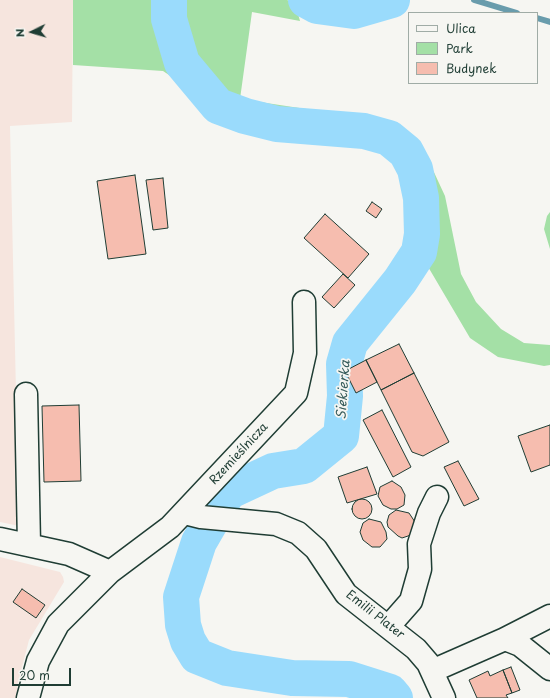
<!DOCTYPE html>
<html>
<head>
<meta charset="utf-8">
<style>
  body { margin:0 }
  #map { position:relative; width:550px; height:698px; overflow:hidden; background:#f6f6f2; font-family:"Playpen Sans",sans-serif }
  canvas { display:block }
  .legend { position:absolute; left:408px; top:12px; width:130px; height:72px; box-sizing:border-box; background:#f6f6f2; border:1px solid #a0aca6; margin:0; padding:5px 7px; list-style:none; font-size:12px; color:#1f3d34 }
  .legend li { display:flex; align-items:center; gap:8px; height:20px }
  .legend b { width:20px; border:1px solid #a0aca6 }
  .north { position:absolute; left:12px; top:12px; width:40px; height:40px; -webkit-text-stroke:3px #f6f6f2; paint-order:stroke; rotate:265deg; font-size:11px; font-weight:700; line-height:16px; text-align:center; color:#1f3d34 }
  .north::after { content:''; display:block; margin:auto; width:14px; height:18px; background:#1f3d34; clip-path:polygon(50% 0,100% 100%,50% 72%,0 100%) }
  .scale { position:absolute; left:12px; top:668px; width:59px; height:18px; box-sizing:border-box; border:2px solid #1f3d34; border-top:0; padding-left:5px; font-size:12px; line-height:14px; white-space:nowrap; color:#1f3d34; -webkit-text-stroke:3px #f6f6f2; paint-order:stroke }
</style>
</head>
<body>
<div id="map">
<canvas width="550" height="698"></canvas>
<ul class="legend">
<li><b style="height:5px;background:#f6f6f2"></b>Ulica</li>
<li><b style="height:11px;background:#a4e0a6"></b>Park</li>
<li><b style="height:11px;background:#f6bdaf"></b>Budynek</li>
</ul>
<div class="north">N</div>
<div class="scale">20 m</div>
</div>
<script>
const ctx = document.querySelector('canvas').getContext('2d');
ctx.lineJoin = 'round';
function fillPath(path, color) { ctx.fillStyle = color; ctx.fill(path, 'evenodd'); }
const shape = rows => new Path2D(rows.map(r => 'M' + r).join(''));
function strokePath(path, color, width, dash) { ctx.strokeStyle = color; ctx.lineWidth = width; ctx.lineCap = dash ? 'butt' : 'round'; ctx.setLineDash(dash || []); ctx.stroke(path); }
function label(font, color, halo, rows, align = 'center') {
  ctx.font = font + ' "Playpen Sans",sans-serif'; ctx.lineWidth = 3.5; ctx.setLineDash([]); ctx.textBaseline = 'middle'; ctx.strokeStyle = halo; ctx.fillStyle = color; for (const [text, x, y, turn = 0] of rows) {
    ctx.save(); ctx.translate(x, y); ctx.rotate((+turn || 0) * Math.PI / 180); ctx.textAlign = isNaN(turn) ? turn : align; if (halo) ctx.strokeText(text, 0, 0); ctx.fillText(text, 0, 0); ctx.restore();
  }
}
const built = shape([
  [0,0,73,0,72,122,10,126,19,526,0,522],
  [0,557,60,572,63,577,64,582,29,640,18,682,16,698,0,698]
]);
const green = shape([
  [73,0,157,0,157,35,178,81,163,71,73,65],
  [179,0,287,0,295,3,300,21,252,12,240,99,326,112,297,116,255,112,225,101,197,69,186,52],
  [405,130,426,155,445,196,461,274,476,302,501,329,524,343,550,345,550,365,544,366,498,357,470,338,427,265,432,224,419,156],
  [550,212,550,249,544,229,547,216]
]);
const stream = shape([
  [474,0,517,13],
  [537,18,550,22]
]);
const river = shape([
  [169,0,169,19,182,63,218,106,245,116,277,124,364,131,389,138,406,152,415,169,421,198,422,234,419,252,400,281,350,343,344,364,345,396,341,436,304,466,273,471,228,492,199,542,181,597,183,625,188,641,197,656,227,668,292,678,349,679,390,692,395,698],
  [306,0,317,6,354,11,392,0]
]);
const building = shape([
  [135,175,146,254,108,259,97,181,135,175],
  [163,178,168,228,153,230,146,180,163,178],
  [372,202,382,209,376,218,366,211,372,202],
  [325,214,369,254,348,278,304,238,325,214],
  [343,274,355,285,334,308,322,297,343,274],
  [399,344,414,373,381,390,366,360,399,344],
  [366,360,377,382,356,393,345,371,366,360],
  [414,373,449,442,423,456,412,452,381,390,414,373],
  [79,405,81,481,44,482,42,406,79,405],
  [382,410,411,467,393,477,363,420,382,410],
  [550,425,550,465,531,472,518,436,550,425],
  [458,461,479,499,464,506,444,467,458,461],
  [367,467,377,494,347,503,338,477,367,467],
  [392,481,401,487,405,495,404,505,397,509,391,509,383,505,378,496,380,487,392,481],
  '352 509a10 10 0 1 1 20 0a10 10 0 1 1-20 0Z',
  [396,510,409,513,415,522,412,534,408,536,402,538,398,536,388,527,387,522,389,515,396,510],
  [369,519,381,522,386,532,387,539,380,547,372,547,363,540,360,532,363,523,369,519],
  [22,589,45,605,36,618,13,602,22,589],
  [511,667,520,690,512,693,503,670,511,667],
  [503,670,512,693,506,695,508,698,477,698,469,680,488,671,490,676,503,670]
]);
const minor = shape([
  [26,394,29,544],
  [185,513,201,517,276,524,298,533,316,549,346,594,416,649,428,663,444,698],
  [0,539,69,554,110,572],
  [389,626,411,601,420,569,419,544,429,513,437,497],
  [505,639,550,616],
  [432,671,505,639,520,645,550,669],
  [28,698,38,661,58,624,110,572,170,527,296,393,305,353,304,302]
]);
const streetNames = [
  ["Rzemieślnicza",239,454,-47],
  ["Emilii Plater",375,615,38]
];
const waterNames = [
  ["Siekierka",344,390,-86]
];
fillPath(built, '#f6e5de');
fillPath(green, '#a4e0a6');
strokePath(stream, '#699cac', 6);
strokePath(river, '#9adbfc', 36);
fillPath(building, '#f6bdaf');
strokePath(building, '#1f3d34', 1);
strokePath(minor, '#1f3d34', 25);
strokePath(minor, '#f6f6f2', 22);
label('12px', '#1f3d34', '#f6f6f2', streetNames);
label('italic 13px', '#385d5c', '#f6f6f2', waterNames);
</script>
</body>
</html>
